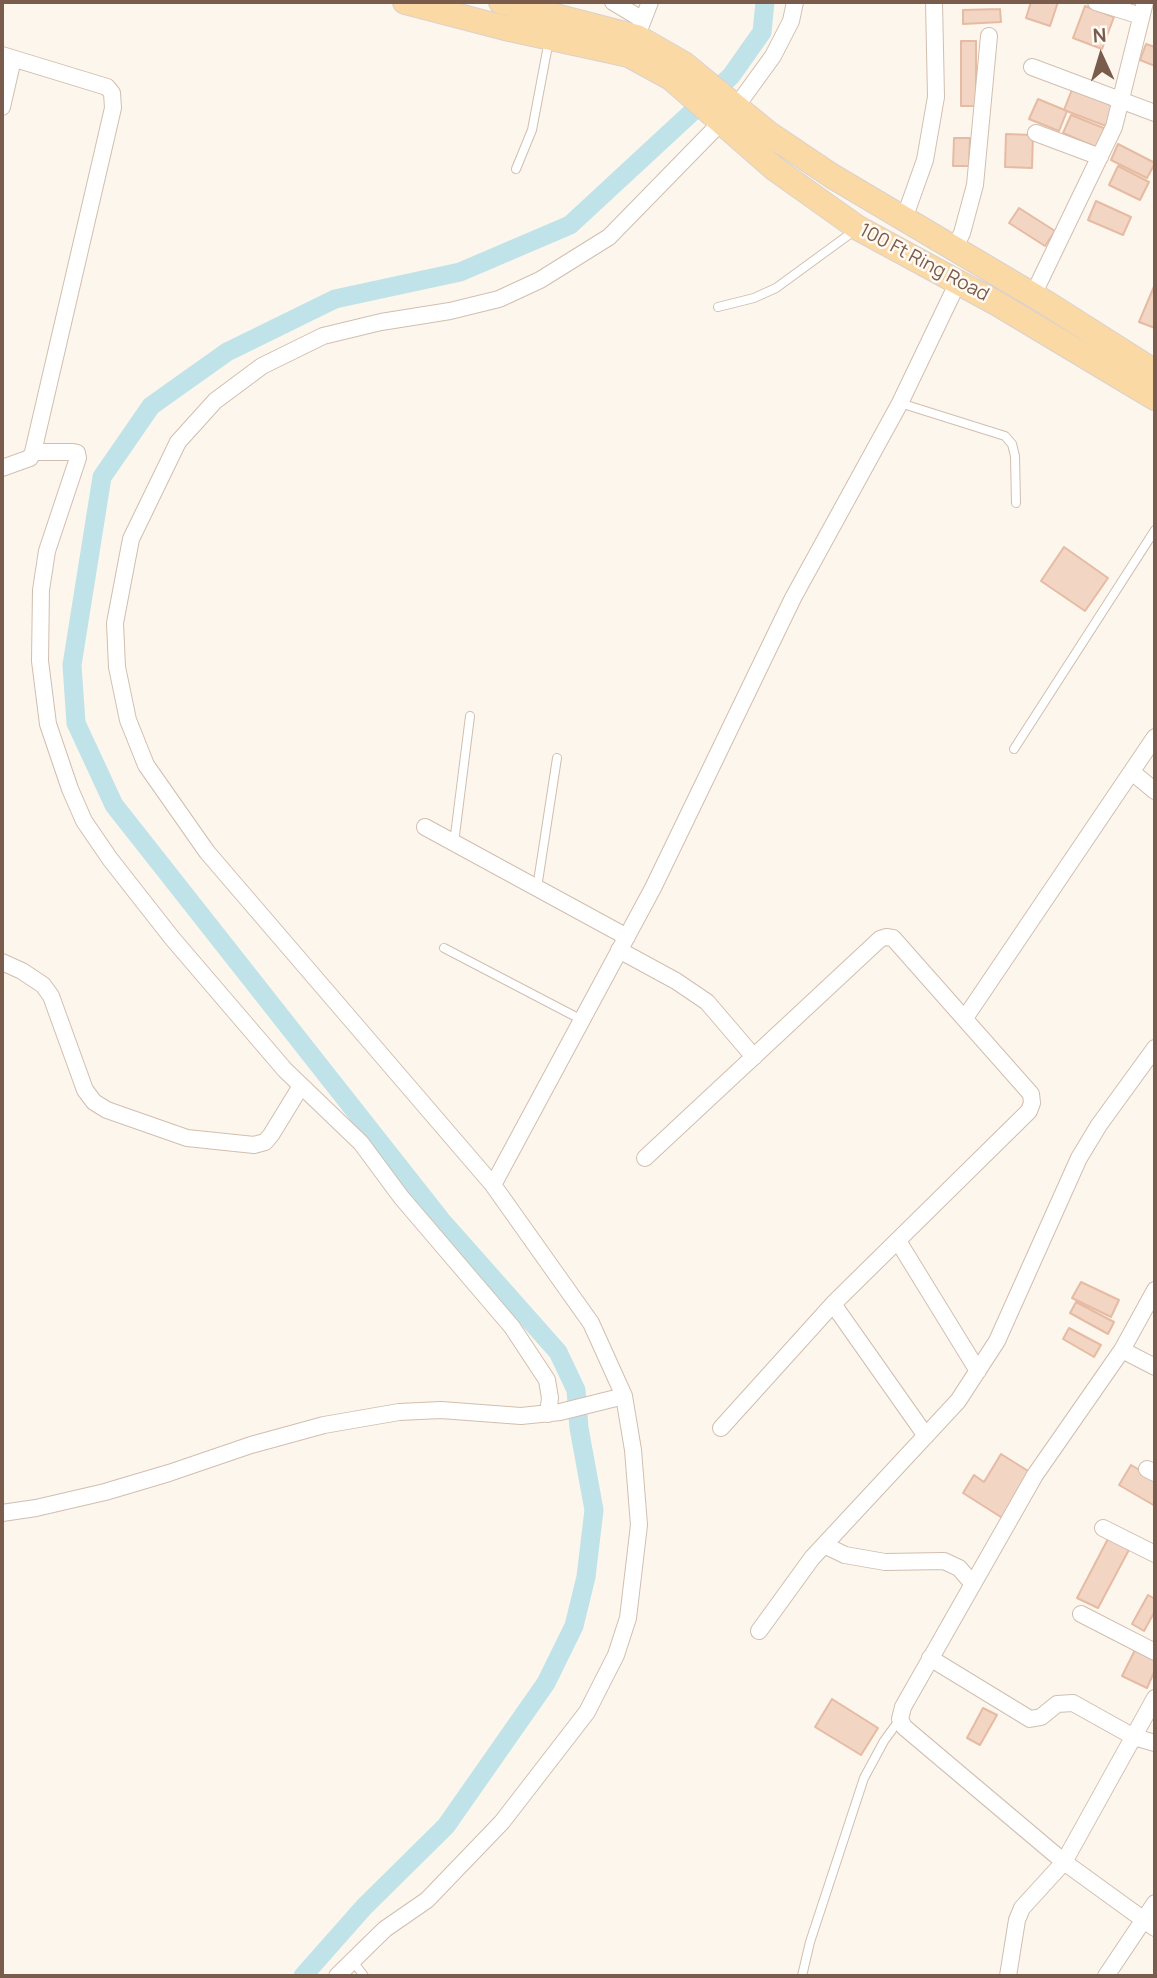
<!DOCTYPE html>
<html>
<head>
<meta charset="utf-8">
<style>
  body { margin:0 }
  #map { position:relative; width:1157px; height:1978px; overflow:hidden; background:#fdf6ec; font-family:Manrope,sans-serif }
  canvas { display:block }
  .frame { position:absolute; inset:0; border:4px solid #7a5c4d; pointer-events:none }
  .north { position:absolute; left:1066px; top:21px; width:70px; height:70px; -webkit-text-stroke:5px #fffaf3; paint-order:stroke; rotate:356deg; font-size:19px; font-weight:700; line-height:28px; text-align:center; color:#7a5c4d }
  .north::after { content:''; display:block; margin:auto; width:24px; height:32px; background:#7a5c4d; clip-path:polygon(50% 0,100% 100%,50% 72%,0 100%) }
</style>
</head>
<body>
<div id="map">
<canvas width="1157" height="1978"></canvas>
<div class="frame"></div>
<div class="north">N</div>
</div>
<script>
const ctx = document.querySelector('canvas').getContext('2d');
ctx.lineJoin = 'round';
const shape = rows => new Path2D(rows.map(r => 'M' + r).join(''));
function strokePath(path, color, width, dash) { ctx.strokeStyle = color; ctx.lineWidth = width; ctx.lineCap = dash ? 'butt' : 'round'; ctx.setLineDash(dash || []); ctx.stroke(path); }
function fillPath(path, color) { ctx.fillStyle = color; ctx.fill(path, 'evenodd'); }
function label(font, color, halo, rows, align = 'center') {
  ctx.font = font + ' Manrope,sans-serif'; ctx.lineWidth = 5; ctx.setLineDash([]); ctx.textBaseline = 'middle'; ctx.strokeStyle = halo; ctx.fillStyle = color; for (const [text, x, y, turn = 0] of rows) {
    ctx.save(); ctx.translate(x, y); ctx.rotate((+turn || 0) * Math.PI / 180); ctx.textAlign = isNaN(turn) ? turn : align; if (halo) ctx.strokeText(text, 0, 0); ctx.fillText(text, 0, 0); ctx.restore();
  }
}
const canal = shape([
  [303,1976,364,1907,446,1826,546,1683,574,1626,586,1577,594,1510,579,1428,576,1390,558,1352,441,1220,114,805,76,723,72,665,102,477,151,406,227,352,335,299,460,272,570,225,731,76,762,32,765,2]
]);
const building = shape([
  [1031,2,1058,2,1050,26,1026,18,1031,2],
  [1085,6,1114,17,1102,49,1073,38,1085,6],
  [1000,9,1001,22,963,24,963,10,1000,9],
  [961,41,976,41,976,106,961,106,961,41],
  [1146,44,1155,47,1155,66,1140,60,1146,44],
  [1073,87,1115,104,1106,126,1064,110,1073,87],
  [1038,99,1067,111,1059,131,1029,119,1038,99],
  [1071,115,1106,129,1098,148,1063,133,1071,115],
  [1006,134,1033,135,1032,168,1005,167,1006,134],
  [954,138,970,138,969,166,953,166,954,138],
  [1118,144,1155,163,1147,178,1111,160,1118,144],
  [1118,166,1149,182,1140,200,1109,185,1118,166],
  [1096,201,1131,217,1123,235,1088,220,1096,201],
  [1019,208,1055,231,1045,246,1009,223,1019,208],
  [1155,284,1155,328,1139,322,1155,284],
  [1064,547,1108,578,1085,611,1041,581,1064,547],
  [1081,1282,1119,1300,1111,1317,1072,1298,1081,1282],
  [1076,1302,1114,1322,1108,1334,1070,1313,1076,1302],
  [1069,1328,1101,1345,1094,1357,1063,1339,1069,1328],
  [1001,1454,1033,1474,1004,1519,963,1493,974,1475,984,1482,1001,1454],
  [1131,1465,1155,1479,1155,1506,1119,1485,1131,1465],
  [1110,1535,1131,1546,1098,1608,1077,1598,1110,1535],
  [1148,1595,1155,1599,1155,1611,1144,1631,1132,1624,1148,1595],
  [1136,1648,1155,1657,1155,1670,1147,1688,1122,1676,1136,1648],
  [832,1699,878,1728,861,1755,815,1727,832,1699],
  [983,1708,997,1715,980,1745,967,1738,983,1708]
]);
const lane = shape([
  [516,169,532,130,549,40],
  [718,307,754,298,776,288,854,231],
  [900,403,1005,436,1012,444,1015,456,1016,503],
  [1014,749,1155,530],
  [454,843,470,716],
  [537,888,557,758],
  [444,948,582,1020],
  [352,1960,364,1976],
  [802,1976,810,1942,864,1778,884,1741,900,1719]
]);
const street = shape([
  [613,2,643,20],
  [1096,2,1141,16],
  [634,43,650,2],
  [2,55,107,87,112,93,113,108,33,452,30,458,2,468],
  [1032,67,1155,113],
  [2,107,13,59],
  [1036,133,1100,157],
  [904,219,925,160,936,97,934,2],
  [954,249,962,233,975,185,989,36],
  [1033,295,1114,127,1145,2],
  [33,452,73,452,77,453,78,458,47,551,41,590,40,661,48,724,70,789,84,821,110,859,172,938,285,1070,361,1143,401,1197,512,1327,547,1380,550,1398,548,1414],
  [1132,772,1155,791],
  [425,827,627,937],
  [619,950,676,981,707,1002,754,1057],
  [2,962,22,971,43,985,51,996,85,1090,94,1102,107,1110,187,1138,254,1145,265,1142,271,1135,301,1086],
  [965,1018,1155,737],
  [645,1158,880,939,886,937,893,938,1031,1094,1032,1103,1029,1111,833,1304,721,1428],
  [493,1185,653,888,793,598,900,403,958,282],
  [898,1241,978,1371],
  [1155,1290,1122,1350,1035,1475,903,1707,900,1719,904,1727,1064,1862,1155,1928],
  [833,1304,926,1436],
  [1122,1350,1155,1367],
  [1147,1469,1155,1473],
  [2,1513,36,1508,105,1492,169,1473,251,1445,324,1425,399,1412,441,1410,521,1416,560,1412,624,1396],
  [1103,1528,1155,1554],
  [824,1545,845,1555,885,1562,944,1561,959,1568,973,1584],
  [1081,1614,1155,1652],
  [759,1631,812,1558,958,1401,997,1341,1079,1158,1099,1125,1155,1048],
  [930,1658,1030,1719,1041,1717,1057,1704,1073,1703,1134,1737,1155,1743],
  [337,1976,385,1929,427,1900,502,1822,587,1712,616,1655,628,1618,639,1525,633,1450,624,1396,591,1323,493,1185,207,852,146,765,128,720,117,667,115,623,131,539,178,442,215,401,262,366,323,336,381,322,450,311,499,299,540,280,609,237,736,107,773,56,791,21,795,2],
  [1008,1976,1017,1920,1022,1908,1064,1862,1155,1698],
  [1106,1976,1155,1903]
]);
const primary = shape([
  [405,2,505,28,629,55,671,78,775,169,858,228,998,304,1155,398],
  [501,2,637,37,684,64,768,133,832,176,1048,304,1155,372]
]);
const streetNames = [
  ["100 Ft Ring Road",924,263,28]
];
strokePath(canal, '#bfe3e8', 19);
fillPath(building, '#f3d5c3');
strokePath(building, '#e6bba3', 2);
strokePath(lane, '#d1beb0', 10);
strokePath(street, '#d1beb0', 18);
strokePath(primary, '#dad1cd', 26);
strokePath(lane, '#fff', 8);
strokePath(street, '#fff', 16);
strokePath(primary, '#fbd9a5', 24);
label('19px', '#7a5c4d', '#fffaf3', streetNames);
</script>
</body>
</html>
